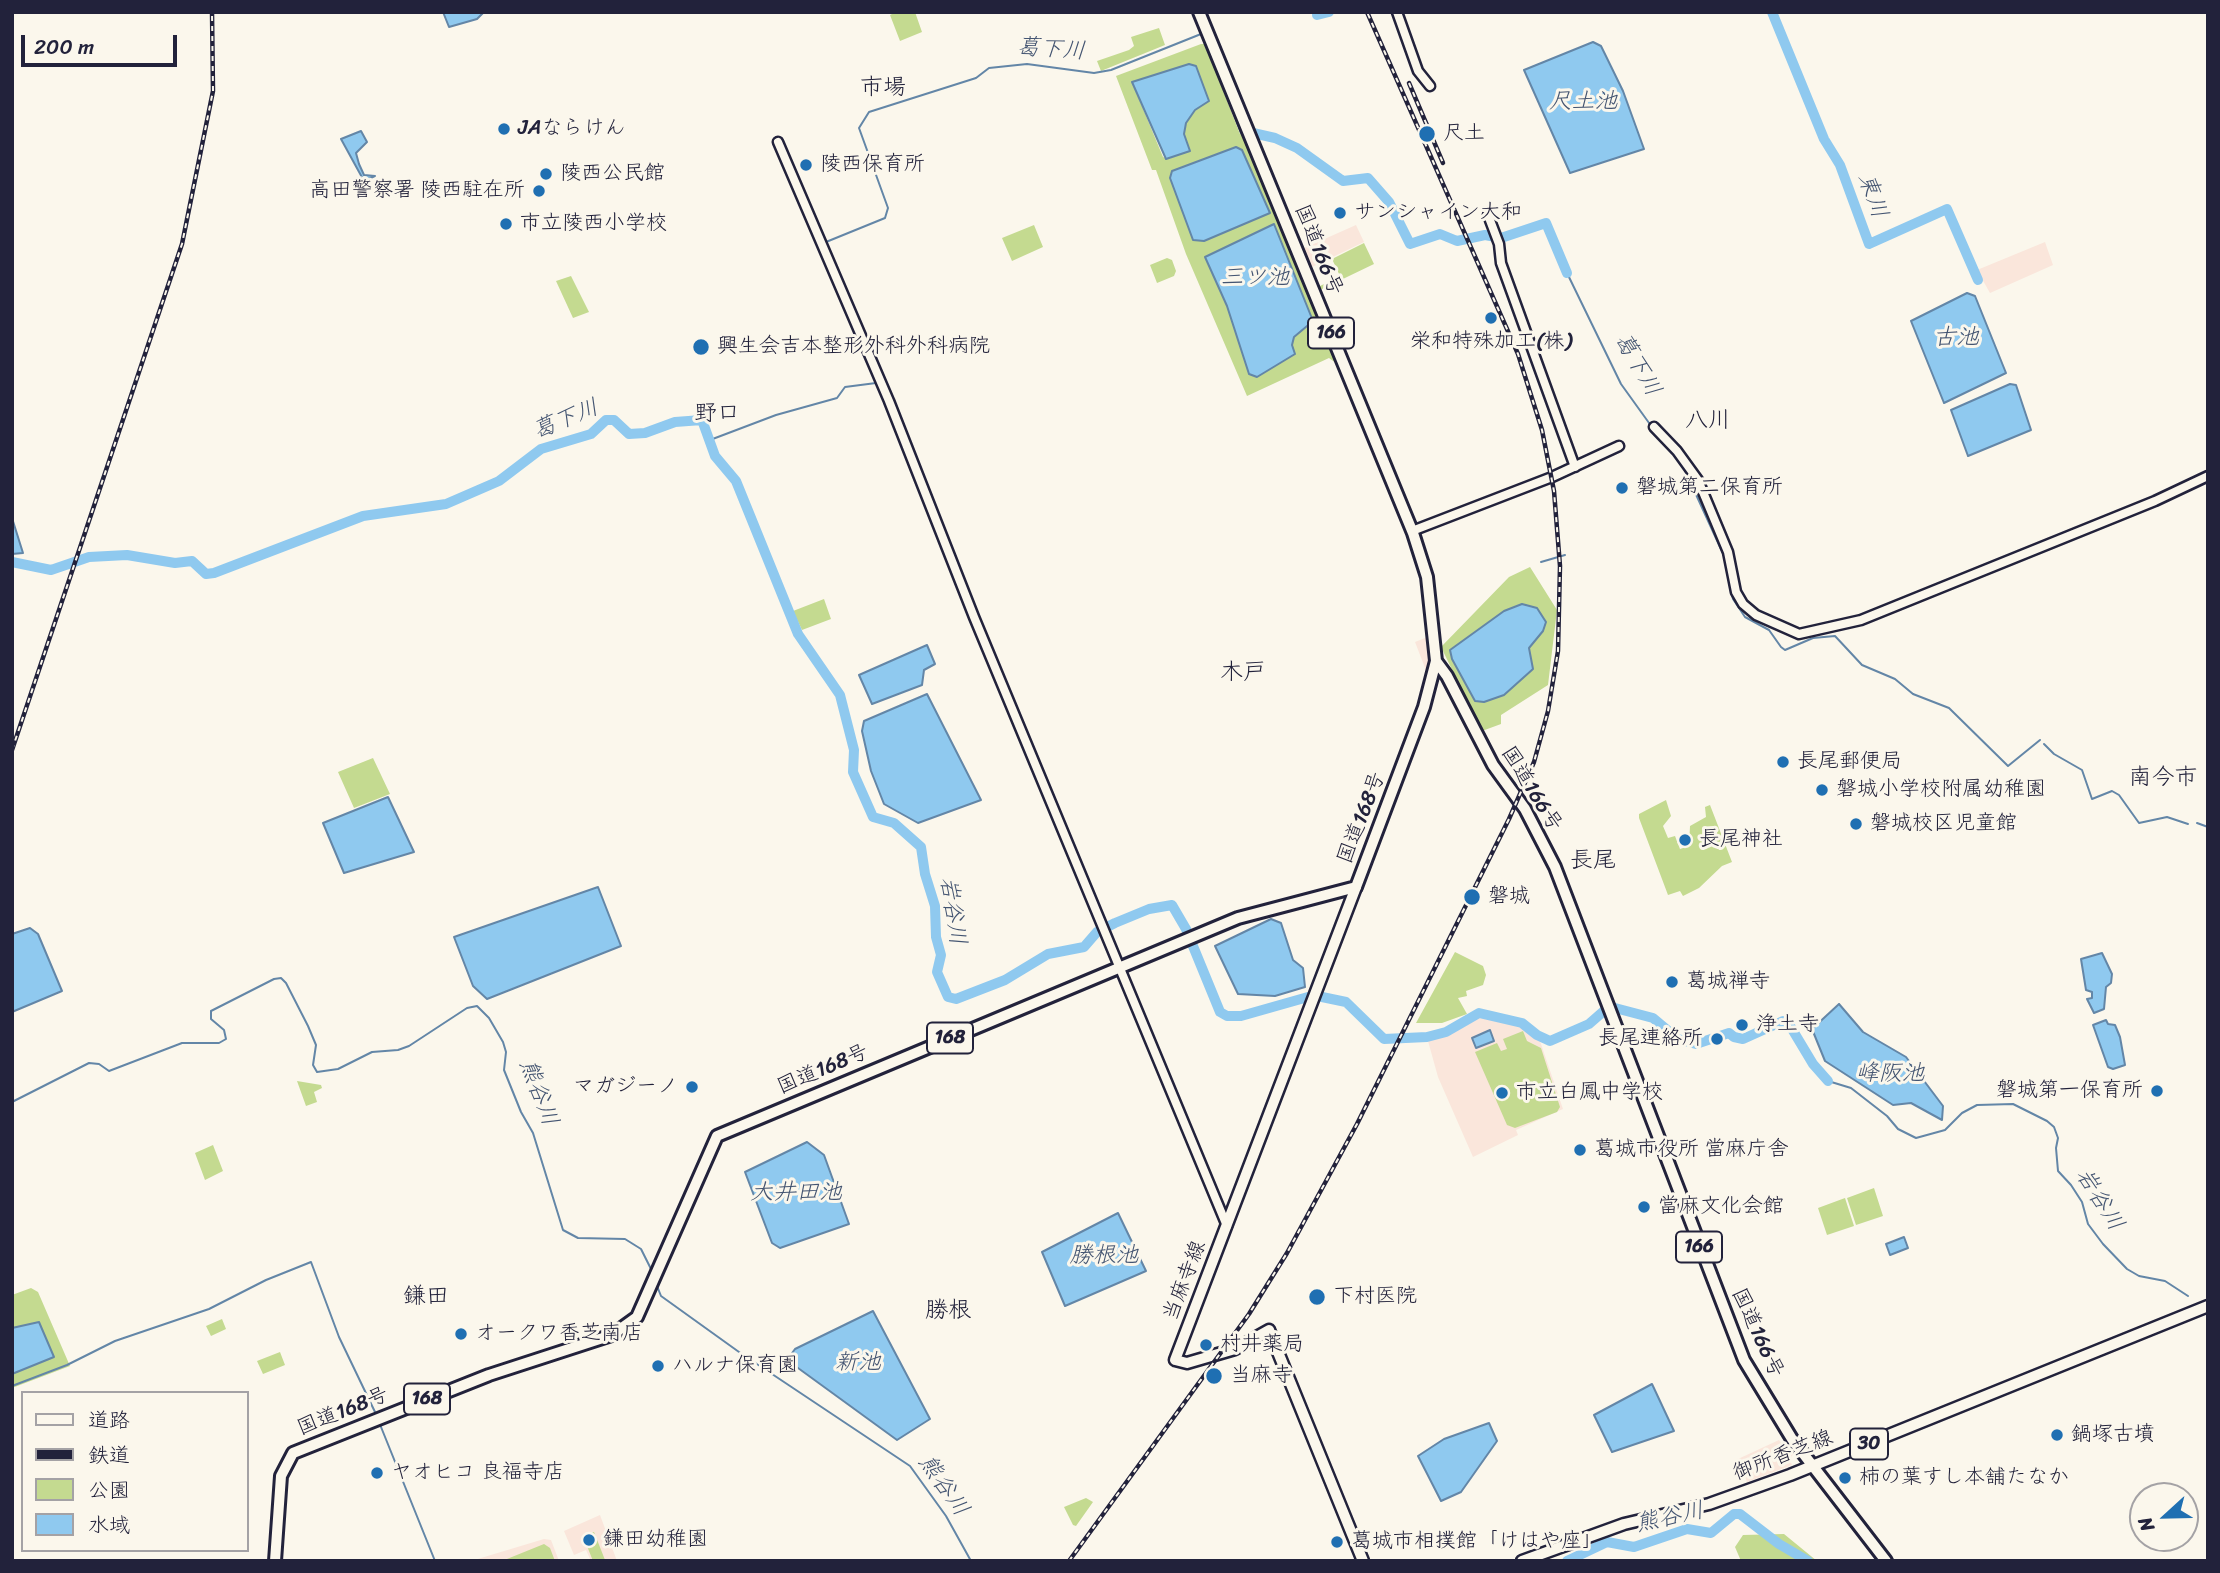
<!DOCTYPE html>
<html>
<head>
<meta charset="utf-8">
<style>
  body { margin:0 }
  #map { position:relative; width:2220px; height:1573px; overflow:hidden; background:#fbf7ec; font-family:Sriracha,"Klee One",sans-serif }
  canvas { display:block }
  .frame { position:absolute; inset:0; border:14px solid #22223b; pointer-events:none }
  .legend { position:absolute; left:21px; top:1391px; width:228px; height:161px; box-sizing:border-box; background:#fbf7ec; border:2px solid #a4a2a5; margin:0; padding:9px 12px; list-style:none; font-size:21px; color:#22223b }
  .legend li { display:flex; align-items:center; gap:14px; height:35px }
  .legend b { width:35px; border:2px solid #a4a2a5 }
  .north { position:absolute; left:2129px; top:1482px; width:70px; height:70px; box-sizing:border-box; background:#fbf7ec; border:2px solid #a4a2a5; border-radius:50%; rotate:248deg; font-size:19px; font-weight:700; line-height:28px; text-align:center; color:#22223b }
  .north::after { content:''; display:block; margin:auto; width:24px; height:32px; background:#1f6fb2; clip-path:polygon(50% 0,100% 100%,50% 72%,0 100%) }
  .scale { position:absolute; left:21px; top:35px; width:156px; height:32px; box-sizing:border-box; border:4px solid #22223b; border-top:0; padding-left:9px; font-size:21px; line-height:24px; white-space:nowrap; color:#22223b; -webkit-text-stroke:5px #fbf7ec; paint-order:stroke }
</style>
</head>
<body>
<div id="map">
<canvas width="2220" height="1573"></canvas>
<div class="frame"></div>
<ul class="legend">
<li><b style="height:9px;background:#fbf7ec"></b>道路</li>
<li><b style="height:9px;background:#22223b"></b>鉄道</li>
<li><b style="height:19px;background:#c4da90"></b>公園</li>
<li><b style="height:19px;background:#8fc9ef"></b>水域</li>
</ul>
<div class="north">N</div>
<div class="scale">200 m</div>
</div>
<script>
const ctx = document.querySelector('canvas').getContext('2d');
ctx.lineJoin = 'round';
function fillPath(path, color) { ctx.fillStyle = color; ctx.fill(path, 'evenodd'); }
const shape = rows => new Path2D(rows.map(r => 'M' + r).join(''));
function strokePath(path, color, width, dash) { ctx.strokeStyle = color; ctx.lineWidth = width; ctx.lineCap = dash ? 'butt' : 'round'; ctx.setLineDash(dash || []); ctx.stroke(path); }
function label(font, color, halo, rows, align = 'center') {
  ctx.font = font + ' Sriracha,"Klee One",sans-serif'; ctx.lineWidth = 6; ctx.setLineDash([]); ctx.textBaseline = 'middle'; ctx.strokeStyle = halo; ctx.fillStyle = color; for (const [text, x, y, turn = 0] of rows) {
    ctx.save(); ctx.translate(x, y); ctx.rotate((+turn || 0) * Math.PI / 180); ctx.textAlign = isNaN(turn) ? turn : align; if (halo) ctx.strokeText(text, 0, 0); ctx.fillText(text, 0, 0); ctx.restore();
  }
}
const built = shape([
  [1356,225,1364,242,1310,268,1302,249],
  [2045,242,2053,265,1990,293,1977,270],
  [1430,636,1430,654,1427,673,1415,642],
  [1478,1014,1518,1024,1540,1041,1563,1109,1516,1130,1518,1135,1473,1157,1438,1077,1428,1041],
  [1779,1440,1782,1444,1787,1440,1794,1452,1790,1460,1792,1465,1747,1482,1738,1459],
  [600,1515,617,1561,591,1561,586,1550,574,1555,564,1531],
  [544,1539,551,1540,559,1561,471,1561]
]);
const green = shape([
  [896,12,915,12,922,32,900,41,890,15],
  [1159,28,1165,45,1101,71,1097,61,1129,50,1134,46,1131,37],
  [1201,44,1205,44,1240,134,1245,135,1340,366,1329,358,1247,396,1186,254,1156,170,1152,170,1116,76],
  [1132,82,1195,110,1186,123,1184,134,1190,151,1168,159,1163,157],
  [1205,257,1294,337,1292,345,1295,354,1260,375],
  [1034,225,1043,247,1012,261,1002,238],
  [1364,243,1374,264,1320,290,1318,287,1340,276,1332,259],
  [1167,258,1172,260,1176,271,1174,276,1157,283,1150,265],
  [571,276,589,312,573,318,556,281],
  [1530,567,1557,610,1548,685,1501,715,1501,724,1482,731,1441,647,1509,577],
  [824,599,831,619,802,630,793,611],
  [373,758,390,794,354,808,338,772],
  [1666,800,1671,816,1663,826,1668,838,1675,836,1680,849,1689,846,1690,826,1706,817,1705,807,1710,805,1732,862,1722,866,1699,888,1683,896,1680,891,1668,895,1639,818,1639,814],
  [1455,952,1483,966,1486,975,1483,985,1466,991,1467,996,1458,998,1467,1014,1442,1023,1416,1023],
  [1523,1031,1527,1041,1541,1048,1560,1107,1557,1112,1515,1128,1507,1125,1475,1052,1497,1043,1501,1051,1507,1049,1503,1039],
  [297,1081,321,1085,322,1088,314,1092,317,1102,306,1106],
  [213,1145,223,1171,205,1180,195,1153],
  [1874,1188,1883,1216,1856,1225,1847,1198],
  [1845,1198,1854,1226,1827,1235,1818,1208],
  [31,1288,38,1292,70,1366,12,1388,12,1295],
  [222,1319,226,1329,211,1336,206,1326],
  [280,1352,285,1365,263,1374,257,1361],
  [1086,1498,1093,1502,1076,1526,1073,1525,1064,1507],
  [594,1532,605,1560,602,1561,593,1561,583,1536],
  [1784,1534,1817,1561,1741,1561,1735,1547,1743,1535],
  [544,1544,550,1548,555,1561,502,1561]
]);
const water = shape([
  [443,12,484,12,477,19,449,27,443,12],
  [1593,42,1601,46,1623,91,1644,149,1570,173,1524,70,1593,42],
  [1189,64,1196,66,1209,101,1195,110,1186,123,1184,134,1190,151,1166,159,1132,82,1189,64],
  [361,131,367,142,356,153,359,164,364,175,375,176,364,181,341,139,361,131],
  [1236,147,1242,150,1270,213,1204,241,1193,240,1170,178,1172,171,1236,147],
  [1274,224,1313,321,1294,337,1292,345,1295,354,1257,377,1249,374,1227,306,1205,257,1274,224],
  [1967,293,1975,296,2006,373,1944,403,1911,321,1967,293],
  [2010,384,2016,385,2031,430,1968,456,1951,410,2010,384],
  [12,518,23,553,12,554,12,518],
  [1522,604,1537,608,1546,622,1543,631,1529,648,1533,669,1504,695,1484,702,1475,701,1452,659,1450,650,1504,611,1522,604],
  [927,645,935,664,924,670,922,685,872,704,859,675,927,645],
  [927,694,981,800,918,823,884,804,871,771,862,731,864,721,927,694],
  [388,797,414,852,344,873,323,823,388,797],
  [598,887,621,946,487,999,473,986,454,937,598,887],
  [1271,919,1281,923,1293,960,1303,968,1305,987,1275,996,1238,994,1215,946,1271,919],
  [30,928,38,934,62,991,12,1012,12,934,30,928],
  [2102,953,2112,974,2111,983,2106,987,2104,1009,2094,1013,2087,999,2092,998,2092,992,2086,990,2081,959,2102,953],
  [1839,1004,1863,1032,1906,1057,1943,1106,1942,1120,1911,1103,1893,1105,1825,1061,1812,1029,1839,1004],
  [2106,1020,2108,1024,2115,1025,2120,1037,2125,1065,2113,1069,2108,1067,2093,1025,2106,1020],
  [1490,1030,1494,1041,1476,1048,1472,1038,1490,1030],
  [807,1142,824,1155,849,1224,780,1248,772,1243,745,1172,807,1142],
  [1118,1213,1146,1271,1065,1306,1042,1252,1118,1213],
  [1904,1237,1908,1248,1890,1255,1886,1244,1904,1237],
  [873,1311,930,1419,897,1440,787,1360,795,1349,873,1311],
  [39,1322,54,1357,12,1374,12,1328,39,1322],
  [1652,1384,1674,1431,1612,1452,1594,1415,1652,1384],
  [1489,1423,1497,1441,1461,1492,1441,1501,1418,1456,1444,1439,1489,1423]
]);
const stream = shape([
  [1213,59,1241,133],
  [826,242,885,218,888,208,859,128,869,112,976,78,989,68,1027,64,1094,73,1111,70,1201,34],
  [1567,273,1621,384,1662,441],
  [710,440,776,415,837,398,845,387,876,383],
  [1683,466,1725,558,1733,599,1745,617,1769,630,1781,647,1785,650,1813,638,1835,636,1862,665,1895,679,1913,694,1949,708,2008,766,2040,740],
  [1541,562,1565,555],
  [2044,744,2054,754,2082,770,2092,799,2112,791,2119,795,2139,823,2167,817,2188,824],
  [2197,823,2208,827],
  [1828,1081,1851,1088,1887,1116,1898,1129,1916,1138,1945,1130,1962,1113,1977,1105,2013,1104,2047,1121,2054,1127,2058,1138,2056,1148,2058,1171,2071,1185,2082,1202,2088,1224,2103,1244,2127,1269,2139,1276,2165,1281,2188,1296],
  [12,1102,89,1063,99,1064,109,1071,182,1043,219,1043,226,1039,224,1030,211,1019,211,1011,274,979,281,978,286,983,308,1026,316,1045,313,1065,317,1072,338,1069,372,1052,398,1050,409,1046,467,1008,477,1006,489,1018,503,1042,506,1052,504,1070,521,1112,533,1133,563,1230,578,1238,625,1239,641,1249,652,1271],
  [657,1286,661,1296,739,1352,910,1466,946,1516,971,1561],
  [12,1386,67,1365,115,1341,209,1309,266,1280,311,1262,339,1337,375,1412],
  [379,1422,435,1561]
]);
const river = shape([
  [1772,12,1824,139,1840,165,1869,244,1947,209,1978,280],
  [1317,15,1329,12],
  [1253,133,1275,138,1297,148,1343,181,1368,178,1389,202,1410,244,1440,234,1457,241,1485,235,1501,238,1546,223,1567,273],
  [12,562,51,570,89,557,127,555,175,563,192,561,206,574,214,573,363,516,446,504,499,481,541,449,591,434,606,420,614,420,629,434,645,433,675,422,702,420,715,456,736,481,798,634,840,695,854,750,853,772,873,817,894,823,921,847,925,874,935,906,936,937,941,955,937,972,948,997,956,999,1005,980,1048,954,1084,947,1097,932,1115,923,1149,909,1172,905,1186,929,1220,1012,1227,1016,1241,1016,1308,997],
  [1322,997,1346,1002,1384,1039,1427,1037,1446,1032,1479,1013,1522,1023,1537,1035,1550,1041,1589,1024,1605,1010,1615,1008,1653,1018,1678,1039,1696,1044,1729,1033,1734,1037,1743,1039,1783,1021,1789,1024,1813,1064,1828,1081],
  [1567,1561,1607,1542,1634,1547,1687,1529,1711,1533,1734,1514,1740,1514,1779,1544,1808,1561]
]);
const minor = shape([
  [1397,12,1418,71,1430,86],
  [778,142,889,401,974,617,1227,1226],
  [1488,215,1499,244,1501,263,1575,467],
  [1654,427,1677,451,1698,480,1728,552,1736,592,1743,604,1756,615,1799,634,1861,620,2155,501,2208,476],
  [1412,531,1552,477,1619,446]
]);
const major = shape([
  [1356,887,1175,1360,1187,1363,1235,1349,1269,1330,1363,1561],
  [1522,1561,1624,1524,1709,1504,1790,1475,2208,1306]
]);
const highway = shape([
  [1199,12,1413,533,1427,577,1436,661,1447,676,1493,765,1525,809,1555,867,1744,1360,1792,1439,1886,1561],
  [275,1561,281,1476,293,1453,489,1375,612,1335,637,1317,717,1136,1238,918,1356,887,1424,707,1436,661]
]);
const rail = shape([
  [1409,83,1443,163],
  [12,750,182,244,213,91,212,12],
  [1069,1561,1249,1314,1287,1253,1357,1124,1509,819,1534,762,1548,711,1558,651,1560,566,1554,491,1542,430,1518,354,1367,12]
]);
const markers = [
  [504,129,7,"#1f6fb2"],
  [1427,134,9,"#1f6fb2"],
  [806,165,7,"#1f6fb2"],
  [546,174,7,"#1f6fb2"],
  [539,191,7,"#1f6fb2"],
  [1340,213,7,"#1f6fb2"],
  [506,224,7,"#1f6fb2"],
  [1491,318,7,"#1f6fb2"],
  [701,347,9,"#1f6fb2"],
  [1622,488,7,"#1f6fb2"],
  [1783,762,7,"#1f6fb2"],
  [1822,790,7,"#1f6fb2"],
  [1856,824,7,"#1f6fb2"],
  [1685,840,7,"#1f6fb2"],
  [1472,897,9,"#1f6fb2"],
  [1672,982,7,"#1f6fb2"],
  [1742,1025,7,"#1f6fb2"],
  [1717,1039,7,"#1f6fb2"],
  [692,1087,7,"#1f6fb2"],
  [2157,1091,7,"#1f6fb2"],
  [1502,1093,7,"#1f6fb2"],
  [1580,1150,7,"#1f6fb2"],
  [1644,1207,7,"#1f6fb2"],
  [1317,1297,9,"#1f6fb2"],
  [461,1334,7,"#1f6fb2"],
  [1206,1345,7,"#1f6fb2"],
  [658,1366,7,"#1f6fb2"],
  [1214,1376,9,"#1f6fb2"],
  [2057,1435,7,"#1f6fb2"],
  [377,1473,7,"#1f6fb2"],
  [1845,1478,7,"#1f6fb2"],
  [589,1540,7,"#1f6fb2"],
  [1337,1542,7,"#1f6fb2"]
];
const shields = [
  [1331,333,46],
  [950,1038,46],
  [1699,1247,46],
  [427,1399,46],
  [1869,1444,38]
];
const shieldNames = [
  ["166",1331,333],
  ["168",950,1038],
  ["166",1699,1247],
  ["168",427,1399],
  ["30",1869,1444]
];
const poiNames = [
  ["JAならけん",518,129],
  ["尺土",1443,134],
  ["陵西保育所",820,165],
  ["陵西公民館",560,174],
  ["高田警察署 陵西駐在所",525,191,"right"],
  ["サンシャイン大和",1354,213],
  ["市立陵西小学校",520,224],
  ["栄和特殊加工(株)",1491,342,"center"],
  ["興生会吉本整形外科外科病院",717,347],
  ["磐城第二保育所",1636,488],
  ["長尾郵便局",1797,762],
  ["磐城小学校附属幼稚園",1836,790],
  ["磐城校区児童館",1870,824],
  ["長尾神社",1699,840],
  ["磐城",1488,897],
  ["葛城禅寺",1686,982],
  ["浄土寺",1756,1025],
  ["長尾連絡所",1703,1039,"right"],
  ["マガジーノ",678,1087,"right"],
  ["磐城第一保育所",2143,1091,"right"],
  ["市立白鳳中学校",1516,1093],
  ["葛城市役所 當麻庁舎",1594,1150],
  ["當麻文化会館",1658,1207],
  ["下村医院",1333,1297],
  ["オークワ香芝南店",475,1334],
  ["村井薬局",1220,1345],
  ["ハルナ保育園",672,1366],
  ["当麻寺",1230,1376],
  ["鍋塚古墳",2071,1435],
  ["ヤオヒコ 良福寺店",391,1473],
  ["柿の葉すし本舗たなか",1859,1478],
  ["鎌田幼稚園",603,1540],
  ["葛城市相撲館「けはや座」",1351,1542]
];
const streetNames = [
  ["国道166号",1318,250,68],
  ["国道166号",1531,789,58],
  ["国道168号",1362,818,-69],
  ["国道168号",823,1070,-23],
  ["当麻寺線",1185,1281,-69],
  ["国道166号",1757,1333,65],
  ["国道168号",343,1412,-22],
  ["御所香芝線",1783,1456,-21]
];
const waterNames = [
  ["葛下川",1051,50,4],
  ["尺土池",1583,102],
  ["東川",1872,196,70],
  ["三ツ池",1255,278],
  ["古池",1956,338],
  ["葛下川",1637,365,60],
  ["葛下川",566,420,-22],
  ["岩谷川",952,911,81],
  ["峰阪池",1890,1074],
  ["熊谷川",538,1093,69],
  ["大井田池",796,1193],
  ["岩谷川",2099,1200,58],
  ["勝根池",1104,1256],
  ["新池",858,1363],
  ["熊谷川",943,1486,55],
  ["熊谷川",1670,1518,-12]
];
const neighbourhoodNames = [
  ["市場",883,88],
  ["野口",717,414],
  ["八川",1708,421],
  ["木戸",1243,673],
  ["南今市",2163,778],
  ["長尾",1593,861],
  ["鎌田",426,1297],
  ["勝根",948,1311]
];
fillPath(built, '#fae6db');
fillPath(green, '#c4da90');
fillPath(water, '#8fc9ef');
strokePath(water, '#6386a7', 2);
strokePath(stream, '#6386a7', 2);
strokePath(river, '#8fc9ef', 10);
strokePath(minor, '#22223b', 13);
strokePath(major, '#22223b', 15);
strokePath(highway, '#22223b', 16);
strokePath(minor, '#fbf7ec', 8);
strokePath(major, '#fbf7ec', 10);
strokePath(highway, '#fbf7ec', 10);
strokePath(rail, '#22223b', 4.5);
strokePath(rail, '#fbf7ec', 2, [5]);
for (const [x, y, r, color] of markers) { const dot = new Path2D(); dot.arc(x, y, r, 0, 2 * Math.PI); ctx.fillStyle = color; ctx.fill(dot); strokePath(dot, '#fbf7ec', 2.5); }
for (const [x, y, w] of shields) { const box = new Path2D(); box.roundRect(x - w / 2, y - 15.5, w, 31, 5); ctx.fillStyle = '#fbf7ec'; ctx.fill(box); strokePath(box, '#22223b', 2); }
label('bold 19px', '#22223b', null, shieldNames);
label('21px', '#22223b', '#fbf7ec', poiNames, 'left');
label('21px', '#22223b', '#fbf7ec', streetNames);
label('italic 23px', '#435471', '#fbf7ec', waterNames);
label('23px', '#22223b', '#fbf7ec', neighbourhoodNames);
</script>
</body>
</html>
